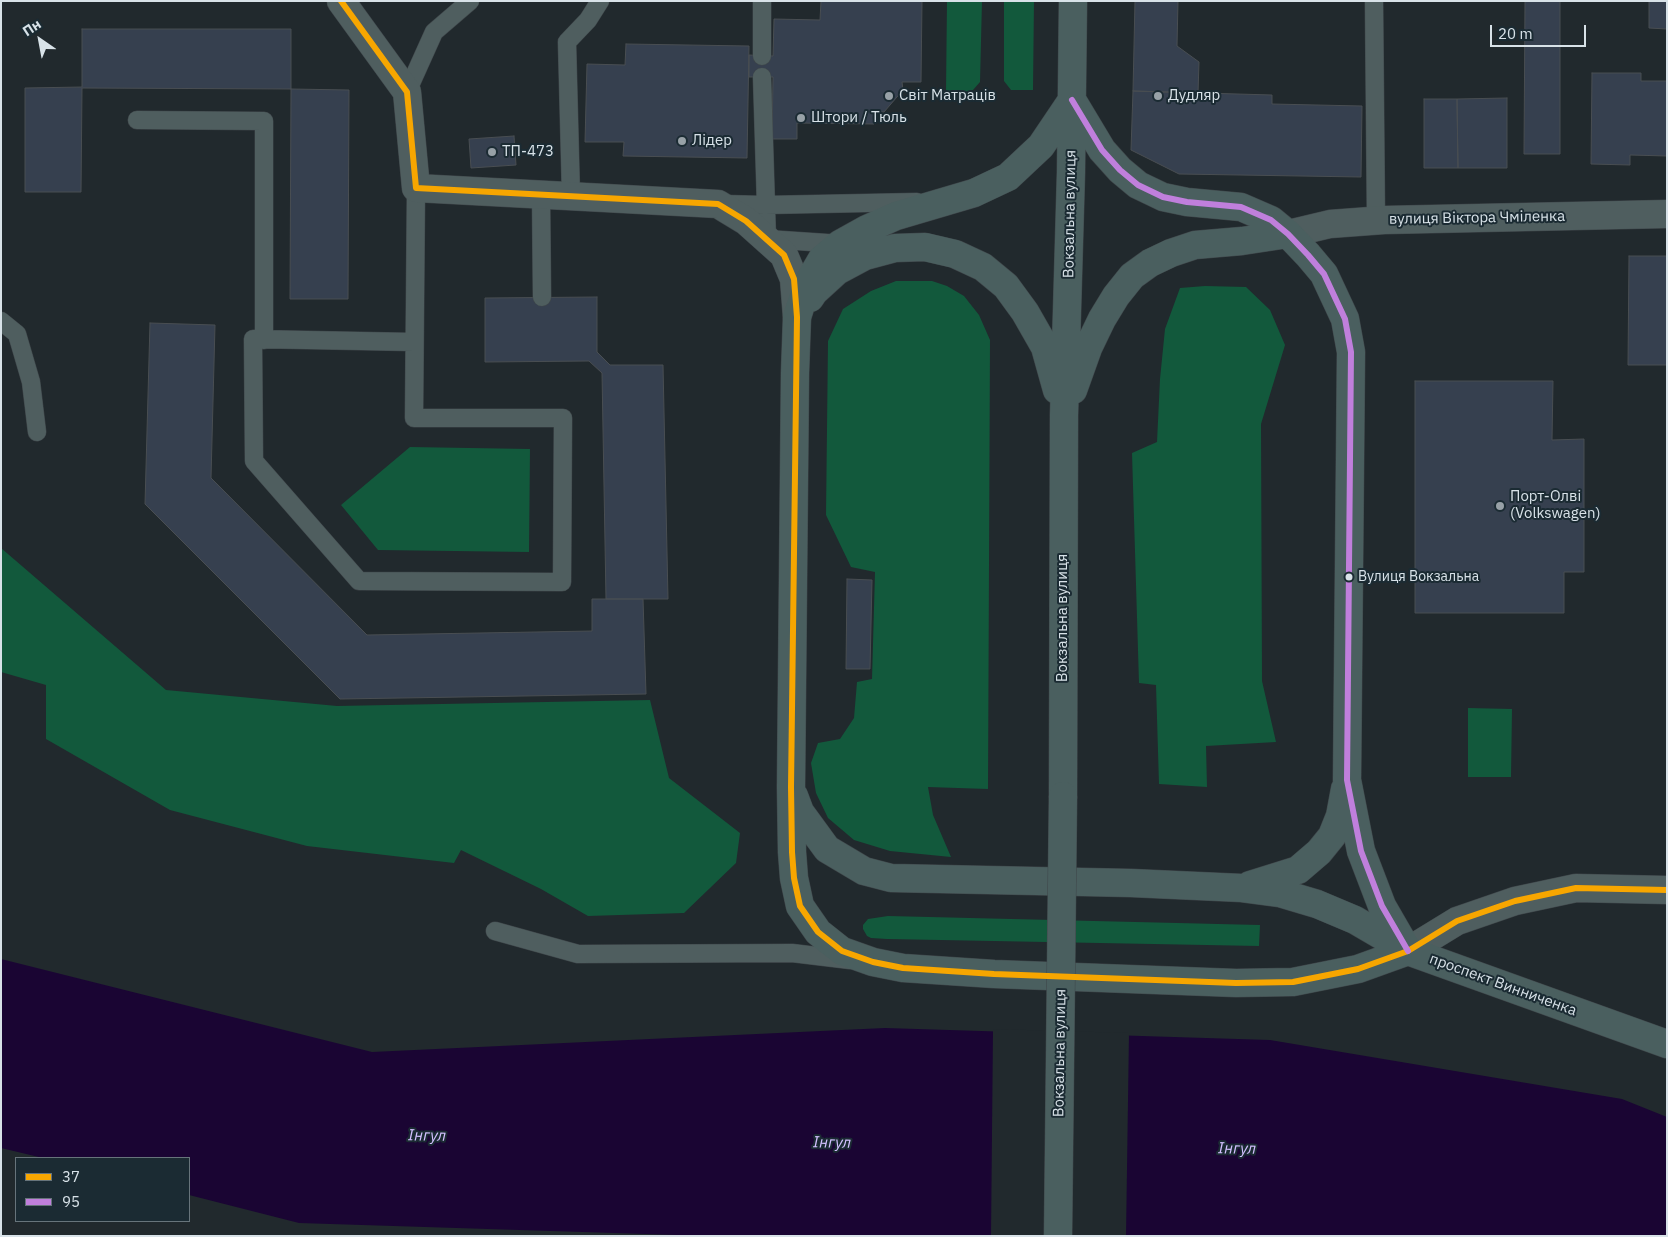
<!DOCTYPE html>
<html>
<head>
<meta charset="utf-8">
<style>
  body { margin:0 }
  #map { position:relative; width:1668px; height:1237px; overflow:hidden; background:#21292d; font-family:"IBM Plex Sans",sans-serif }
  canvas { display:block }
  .frame { position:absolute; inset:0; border:2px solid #d8e2e8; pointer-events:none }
  .legend { position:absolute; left:15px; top:1157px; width:175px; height:65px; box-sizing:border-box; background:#1b2b33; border:1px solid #67747b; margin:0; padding:6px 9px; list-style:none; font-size:15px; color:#d8e2e8 }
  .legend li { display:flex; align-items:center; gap:10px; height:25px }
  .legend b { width:25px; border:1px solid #67747b }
  .north { position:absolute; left:15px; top:15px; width:50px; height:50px; -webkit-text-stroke:4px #1b2b33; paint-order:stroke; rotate:327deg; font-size:14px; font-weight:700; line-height:20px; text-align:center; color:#d8e2e8 }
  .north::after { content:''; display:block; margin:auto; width:18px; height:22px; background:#d8e2e8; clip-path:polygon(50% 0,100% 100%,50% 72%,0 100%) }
  .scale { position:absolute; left:1490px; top:25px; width:96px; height:22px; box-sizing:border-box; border:2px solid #d8e2e8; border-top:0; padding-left:6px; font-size:15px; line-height:18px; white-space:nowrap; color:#d8e2e8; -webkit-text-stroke:4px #1b2b33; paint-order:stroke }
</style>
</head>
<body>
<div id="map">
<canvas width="1668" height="1237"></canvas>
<div class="frame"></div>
<ul class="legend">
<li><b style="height:6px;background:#f7a600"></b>37</li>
<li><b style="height:6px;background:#c07fdc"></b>95</li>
</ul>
<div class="north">Пн</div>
<div class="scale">20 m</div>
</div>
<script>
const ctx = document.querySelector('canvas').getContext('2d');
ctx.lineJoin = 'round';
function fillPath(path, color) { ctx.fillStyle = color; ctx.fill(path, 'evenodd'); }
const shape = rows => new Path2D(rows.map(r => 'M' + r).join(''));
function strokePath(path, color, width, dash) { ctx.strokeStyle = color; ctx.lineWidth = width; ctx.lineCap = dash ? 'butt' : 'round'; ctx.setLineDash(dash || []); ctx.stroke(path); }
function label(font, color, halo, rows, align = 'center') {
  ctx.font = font + ' "IBM Plex Sans",sans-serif'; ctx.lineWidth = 4; ctx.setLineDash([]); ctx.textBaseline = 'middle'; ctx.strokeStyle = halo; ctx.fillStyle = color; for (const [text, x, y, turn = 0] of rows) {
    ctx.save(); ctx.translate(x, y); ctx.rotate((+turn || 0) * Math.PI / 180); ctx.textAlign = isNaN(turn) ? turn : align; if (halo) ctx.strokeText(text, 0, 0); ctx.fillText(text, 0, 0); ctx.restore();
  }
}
const green = shape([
  [947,1,982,1,980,82,973,90,965,92,946,91],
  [1004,1,1034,1,1033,90,1011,90,1004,81],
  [896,281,932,281,947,286,964,296,979,315,990,340,988,789,928,787,933,815,951,857,890,851,854,840,828,818,816,793,811,763,818,743,840,739,854,718,857,682,872,679,875,572,851,567,826,515,828,341,843,309,871,291],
  [1205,286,1246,287,1270,310,1285,345,1261,424,1262,681,1276,742,1206,746,1207,787,1159,784,1156,685,1139,683,1132,453,1157,442,1160,379,1165,329,1180,288],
  [410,447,530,449,529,552,378,550,341,505],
  [1,548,166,690,337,706,650,700,669,778,740,833,736,863,684,913,588,916,541,889,461,850,454,863,307,846,170,810,46,739,46,685,1,672],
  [1468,708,1512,709,1511,777,1468,777],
  [888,916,1260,925,1259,946,887,939,871,938,867,936,863,929,863,925,868,919]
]);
const water = shape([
  [1,959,372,1052,885,1028,1270,1040,1622,1099,1667,1117,1667,1236,709,1236,299,1223,189,1195,189,1158,43,1158,1,1148]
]);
const pier = shape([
  [993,1029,1129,1033,1126,1236,991,1236]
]);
const building = shape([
  [821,1,922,1,921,82,902,82,903,90,884,112,874,112,874,124,797,123,797,139,772,139,773,77,749,77,749,55,773,56,774,19,820,20,821,1],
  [1135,1,1178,1,1177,46,1199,62,1198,93,1133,91,1135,1],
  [1525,1,1560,1,1560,154,1524,154,1525,1],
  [1649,1,1667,1,1667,29,1649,28,1649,1],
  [82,29,291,29,291,89,82,88,81,192,25,192,25,88,82,87,82,29],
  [626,44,749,46,747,158,623,156,624,142,585,142,587,64,625,65,626,44],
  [1592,73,1641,73,1641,81,1667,81,1667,156,1630,155,1630,165,1591,164,1592,73],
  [291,89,349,90,348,299,290,299,291,89],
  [1133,91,1272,95,1272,104,1362,106,1361,177,1179,174,1131,150,1133,91],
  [1507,98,1507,168,1458,168,1457,99,1507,98],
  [1424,99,1457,99,1458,168,1424,168,1424,99],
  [514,136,516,165,471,168,469,139,514,136],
  [1629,256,1667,256,1667,365,1628,365,1629,256],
  [597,297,597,352,610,365,663,365,668,599,606,599,602,373,589,361,485,362,485,298,597,297],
  [150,323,215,325,211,478,367,635,592,631,592,599,643,599,646,694,340,699,145,504,150,323],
  [1415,381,1553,381,1552,440,1584,439,1584,572,1564,572,1564,613,1415,613,1415,381],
  [847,579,872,580,870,669,846,669,847,579]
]);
const lane = shape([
  [1374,1,1376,221],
  [762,56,762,1],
  [762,77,767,239,842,244],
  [407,92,434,32,470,1],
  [137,120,264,121,264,340],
  [541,195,542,297],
  [571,196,567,42,588,20,600,1],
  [723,204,765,205,917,202],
  [1,321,17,334,31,382,37,432],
  [414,342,253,339,254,461,359,581,562,582,563,418,414,418,416,188],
  [495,931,578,954,792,953,850,960]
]);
const street = shape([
  [341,1,407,92,416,188,718,204,746,221,784,255,794,279,797,317],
  [1288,234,1330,224,1384,220,1667,214],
  [1408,951,1457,921,1515,901,1576,888,1667,890]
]);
const secondary = shape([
  [1072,100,1041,146,1008,177,974,193,896,216,867,229,840,244,822,259,808,283,797,317,795,373,791,787,792,852,794,878,800,906,818,932,842,951,873,962,903,968,994,974,1236,983,1293,982,1358,969,1408,951],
  [1072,100,1102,150,1120,170,1138,185,1163,197,1187,202,1241,207,1271,220,1288,234,1308,255,1324,274,1345,319,1351,352,1347,780,1361,851,1382,906,1408,951],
  [810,298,814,292,837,271,865,256,895,248,925,247,955,254,983,267,1006,286,1025,312,1045,347,1057,390],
  [1073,390,1088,348,1102,319,1116,296,1132,276,1150,263,1171,253,1195,245,1242,241,1288,234],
  [794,796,800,812,827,849,864,871,891,878,1131,883,1242,888,1280,893,1317,904,1355,920,1408,951,1667,1044],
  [1063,796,1064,415,1071,172,1073,1],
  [1250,885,1298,870,1319,852,1332,836,1340,816,1345,789]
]);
const secondaryBridge = shape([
  [1058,1236,1063,796]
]);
const bus1 = shape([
  [341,1,407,92,416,188,718,204,746,221,784,255,794,279,797,317,791,787,792,852,794,878,800,906,818,932,842,951,873,962,903,968,994,974,1236,983,1293,982,1358,969,1408,951,1457,921,1515,901,1576,888,1667,890]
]);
const bus2 = shape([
  [1072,100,1102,150,1120,170,1138,185,1163,197,1187,202,1241,207,1271,220,1288,234,1308,255,1324,274,1345,319,1351,352,1347,780,1361,851,1382,906,1408,951]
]);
const markers = [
  [889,96,5,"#98a1a7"],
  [1158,96,5,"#98a1a7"],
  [801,118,5,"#98a1a7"],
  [682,141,5,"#98a1a7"],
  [492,152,5,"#98a1a7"],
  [1500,506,5,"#98a1a7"],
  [1349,577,4.5,"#d8e2e8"]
];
const busNames = [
  ["Вулиця Вокзальна",1358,577]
];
const poiNames = [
  ["Світ Матраців",899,96],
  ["Дудляр",1168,96],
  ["Штори / Тюль",811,118],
  ["Лідер",692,141],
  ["ТП-473",502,152],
  ["Порт-Олві",1510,497],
  ["(Volkswagen)",1510,514]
];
const streetNames = [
  ["Вокзальна вулиця",1070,214,-89],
  ["вулиця Віктора Чміленка",1477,218,-1],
  ["Вокзальна вулиця",1063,618,-90],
  ["проспект Винниченка",1503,985,20],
  ["Вокзальна вулиця",1060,1053,-89]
];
const waterNames = [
  ["Інгул",427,1136,1],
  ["Інгул",832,1143,1],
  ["Інгул",1237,1149,1]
];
fillPath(green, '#12593c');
fillPath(water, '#1a0533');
fillPath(pier, '#21292d');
fillPath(building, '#36404f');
strokePath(building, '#494e52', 1);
strokePath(lane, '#3f464a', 19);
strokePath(street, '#3f464a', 29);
strokePath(secondary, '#3f464a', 29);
strokePath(lane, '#4f5e5f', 18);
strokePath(street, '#4f5e5f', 28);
strokePath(secondary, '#4a5f5f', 28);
strokePath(secondaryBridge, '#3f464a', 29, []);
strokePath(secondaryBridge, '#4a5f5f', 28);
strokePath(bus1, '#f7a600', 6);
strokePath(bus2, '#c07fdc', 6);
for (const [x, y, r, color] of markers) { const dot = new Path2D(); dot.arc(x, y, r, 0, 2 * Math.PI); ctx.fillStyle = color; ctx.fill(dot); strokePath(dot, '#1b2b33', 2); }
label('14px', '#d8e2e8', '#1b2b33', busNames, 'left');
label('15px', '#d8e2e8', '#1b2b33', poiNames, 'left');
label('15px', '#d8e2e8', '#1b2b33', streetNames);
label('italic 16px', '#d3c0ff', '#1b2b33', waterNames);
</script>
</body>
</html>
